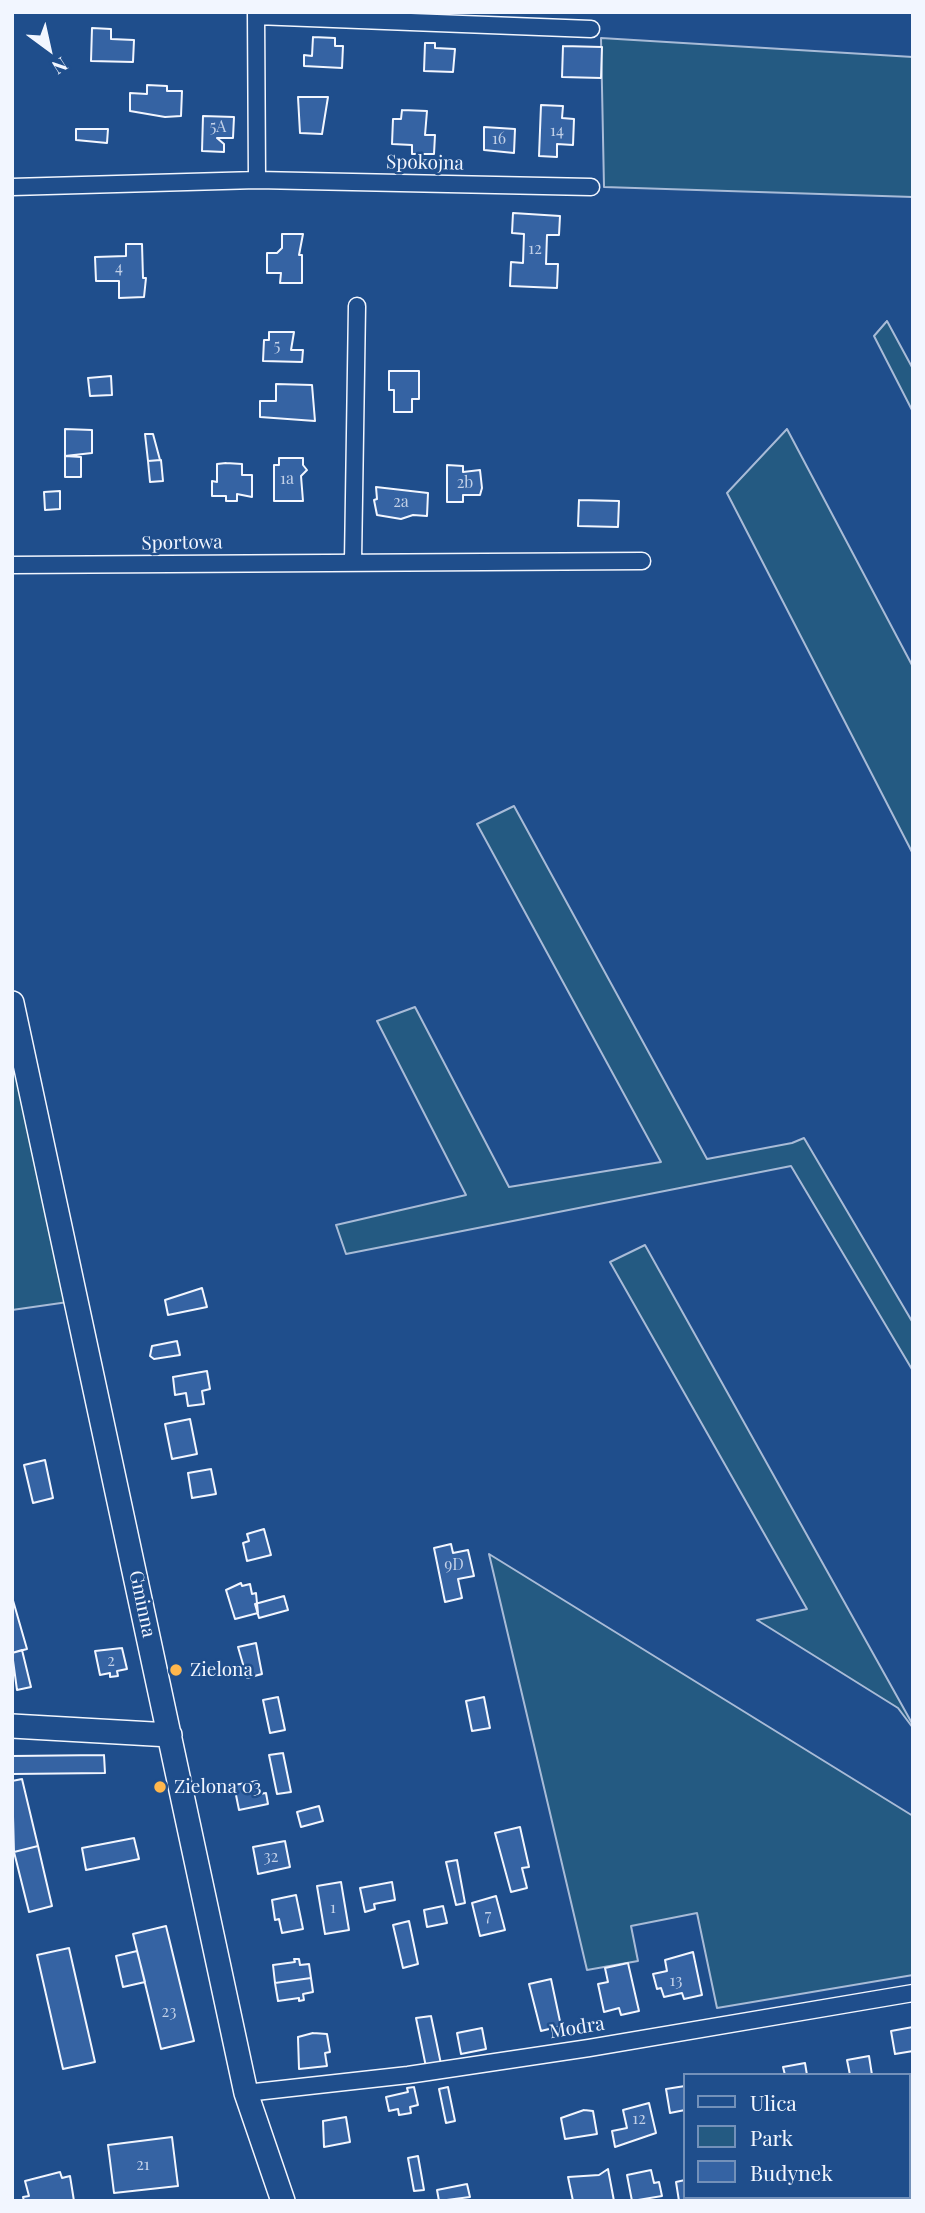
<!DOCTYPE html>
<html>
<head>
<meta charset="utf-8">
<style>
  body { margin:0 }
  #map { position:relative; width:925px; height:2213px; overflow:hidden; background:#1f4e8c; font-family:"Playfair Display",serif }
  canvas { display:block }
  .frame { position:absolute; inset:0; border:14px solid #f2f6ff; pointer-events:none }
  .legend { position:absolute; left:683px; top:2073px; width:228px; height:126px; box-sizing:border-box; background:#1f4e8c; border:2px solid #7391ba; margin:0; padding:9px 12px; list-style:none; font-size:21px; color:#f2f6ff }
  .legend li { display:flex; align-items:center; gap:14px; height:35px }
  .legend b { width:35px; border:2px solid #7391ba }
  .north { position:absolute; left:14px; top:14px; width:70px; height:70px; -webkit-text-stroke:5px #1f4e8c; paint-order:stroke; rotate:147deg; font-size:19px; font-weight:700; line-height:28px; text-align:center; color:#f2f6ff }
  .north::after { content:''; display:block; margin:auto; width:24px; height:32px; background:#f2f6ff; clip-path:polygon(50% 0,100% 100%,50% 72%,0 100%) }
</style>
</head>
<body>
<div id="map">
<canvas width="925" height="2213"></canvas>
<div class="frame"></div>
<ul class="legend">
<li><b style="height:9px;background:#1f4e8c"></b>Ulica</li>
<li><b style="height:19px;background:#245a82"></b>Park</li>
<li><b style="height:19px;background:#3563a3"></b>Budynek</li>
</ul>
<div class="north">N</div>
</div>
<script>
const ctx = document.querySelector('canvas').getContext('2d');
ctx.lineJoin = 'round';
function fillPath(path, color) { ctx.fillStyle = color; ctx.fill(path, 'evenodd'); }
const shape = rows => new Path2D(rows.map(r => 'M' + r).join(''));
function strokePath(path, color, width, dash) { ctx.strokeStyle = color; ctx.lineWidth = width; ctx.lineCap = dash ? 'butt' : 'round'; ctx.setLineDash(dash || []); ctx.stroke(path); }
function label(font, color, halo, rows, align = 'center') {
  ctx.font = font + ' "Playfair Display",serif'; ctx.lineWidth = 5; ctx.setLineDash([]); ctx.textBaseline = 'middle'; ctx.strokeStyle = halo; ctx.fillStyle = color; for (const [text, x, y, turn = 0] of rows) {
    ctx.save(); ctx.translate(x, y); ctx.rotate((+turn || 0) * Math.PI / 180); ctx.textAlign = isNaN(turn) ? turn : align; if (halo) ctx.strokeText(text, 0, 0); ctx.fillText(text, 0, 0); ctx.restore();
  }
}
const green = shape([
  [601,38,913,57,913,197,604,187,601,38],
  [887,321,913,369,913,412,874,336,887,321],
  [787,429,913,667,913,854,727,493,787,429],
  [514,806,707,1159,792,1143,804,1138,913,1323,913,1371,791,1166,346,1254,336,1225,466,1195,377,1021,415,1007,509,1187,661,1162,477,824,514,806],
  [12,1051,68,1302,12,1310,12,1051],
  [645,1245,913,1725,913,1728,898,1708,757,1620,807,1609,610,1262,645,1245],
  [489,1554,913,1816,913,1975,717,2008,697,1913,631,1926,638,1961,587,1970,489,1554]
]);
const building = shape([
  [92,28,111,29,111,39,134,40,133,62,91,61,92,28],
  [313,37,335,38,335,46,343,46,342,68,304,66,304,55,312,56,313,37],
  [425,43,435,43,435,48,455,49,453,72,424,71,425,43],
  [563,46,602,47,601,78,562,77,563,46],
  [147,85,167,86,167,91,182,91,181,116,165,117,130,111,130,93,147,94,147,85],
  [298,97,328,97,322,134,300,133,298,97],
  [541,105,563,106,562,118,574,119,573,145,557,144,557,157,539,156,541,105],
  [402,110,427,111,425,135,435,135,434,154,412,154,412,145,392,144,393,119,401,119,402,110],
  [203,116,234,117,233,138,217,138,224,144,224,152,202,151,203,116],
  [484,127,515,129,514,153,484,150,484,127],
  [76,129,108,129,107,143,76,140,76,129],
  [513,213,560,216,559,235,547,235,546,264,558,264,557,288,510,286,511,262,523,263,524,234,512,233,513,213],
  [282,234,303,234,299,255,302,255,302,283,280,283,281,273,267,273,267,253,277,253,282,248,282,234],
  [126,244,142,244,143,278,146,278,144,297,119,298,119,281,96,281,95,257,126,256,126,244],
  [269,332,294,332,291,350,303,350,302,362,263,361,264,340,269,340,269,332],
  [389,371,419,371,419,399,412,399,412,412,394,412,394,390,389,390,389,371],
  [111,376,112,395,90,396,88,378,111,376],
  [276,384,312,385,315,421,260,417,260,401,276,401,276,384],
  [65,429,92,430,92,453,65,456,65,429],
  [145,434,153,434,160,460,148,461,145,434],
  [65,456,81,457,81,477,65,477,65,456],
  [279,458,303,458,303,465,307,470,301,476,303,501,274,501,274,465,279,465,279,458],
  [161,460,163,481,150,482,148,461,161,460],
  [226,463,242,464,242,475,252,475,252,497,237,494,237,501,226,501,226,496,212,496,212,481,217,482,217,464,226,463],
  [447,465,463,466,463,472,480,470,482,488,480,495,463,495,463,502,447,502,447,465],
  [376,487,428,493,427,516,413,515,401,519,377,515,374,500,377,499,376,487],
  [60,491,60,509,45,510,44,492,60,491],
  [579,500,619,501,618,527,578,526,579,500],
  [202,1288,207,1307,168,1315,165,1300,202,1288],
  [177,1341,180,1355,154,1359,150,1356,152,1346,177,1341],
  [207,1371,210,1389,202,1391,204,1404,188,1406,186,1393,175,1395,173,1377,207,1371],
  [190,1419,197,1454,172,1459,165,1424,190,1419],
  [45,1460,53,1498,33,1503,24,1465,45,1460],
  [211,1469,216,1494,192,1498,188,1473,211,1469],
  [264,1529,271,1555,247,1561,243,1543,249,1541,247,1534,264,1529],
  [451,1544,453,1553,468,1550,474,1576,458,1579,462,1598,445,1602,434,1548,451,1544],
  [241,1583,242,1586,250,1584,252,1594,256,1593,258,1613,235,1619,226,1590,241,1583],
  [284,1596,288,1610,259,1618,255,1604,284,1596],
  [12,1597,27,1649,12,1653,12,1597],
  [256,1643,262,1674,247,1678,238,1647,256,1643],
  [122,1648,127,1669,117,1671,118,1676,110,1677,110,1673,100,1675,95,1651,122,1648],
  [22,1650,31,1687,17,1690,12,1653,22,1650],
  [278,1697,285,1730,270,1733,263,1700,278,1697],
  [484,1697,490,1728,472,1731,466,1701,484,1697],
  [283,1753,291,1792,277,1794,269,1755,283,1753],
  [104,1755,105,1773,12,1774,12,1756,104,1755],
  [22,1779,38,1846,14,1852,12,1781,22,1779],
  [257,1781,259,1794,266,1793,268,1804,239,1810,234,1785,257,1781],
  [319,1806,323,1821,301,1827,297,1812,319,1806],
  [520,1827,529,1867,522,1868,527,1888,511,1892,495,1833,520,1827],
  [134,1838,139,1859,86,1870,82,1848,134,1838],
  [285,1841,290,1867,258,1874,253,1847,285,1841],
  [38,1846,52,1906,29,1912,14,1852,38,1846],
  [457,1860,465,1903,456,1905,446,1862,457,1860],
  [341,1882,349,1930,325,1934,317,1886,341,1882],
  [392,1882,395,1900,374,1904,375,1909,365,1912,360,1888,392,1882],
  [296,1895,303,1929,282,1933,279,1919,275,1920,272,1900,296,1895],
  [496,1896,505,1930,480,1936,472,1903,496,1896],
  [443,1906,447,1923,427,1927,424,1910,443,1906],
  [409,1921,418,1964,403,1968,393,1925,409,1921],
  [166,1926,194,2041,161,2049,133,1934,166,1926],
  [69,1948,95,2062,63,2069,37,1955,69,1948],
  [137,1951,145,1982,123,1987,116,1956,137,1951],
  [693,1952,702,1995,684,1999,682,1993,664,1997,661,1988,657,1989,653,1974,667,1971,665,1960,693,1952],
  [294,1959,299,1959,300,1965,309,1964,311,1978,275,1983,273,1965,295,1962,294,1959],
  [628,1963,639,2011,621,2015,619,2008,604,2012,598,1984,608,1982,605,1968,628,1963],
  [311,1978,313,1992,303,1994,304,2000,299,2001,299,1998,278,2001,275,1983,311,1978],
  [551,1979,561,2026,541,2031,529,1984,551,1979],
  [431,2016,441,2064,426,2067,416,2018,431,2016],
  [913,2027,913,2051,895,2054,891,2031,913,2027],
  [482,2028,486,2049,461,2054,457,2033,482,2028],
  [313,2033,327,2034,330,2052,325,2053,327,2066,299,2069,298,2037,313,2033],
  [869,2056,872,2075,850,2075,847,2060,869,2056],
  [805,2063,807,2075,785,2075,783,2067,805,2063],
  [685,2086,685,2110,670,2113,666,2089,685,2086],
  [414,2087,418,2105,410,2107,411,2113,399,2115,398,2109,389,2111,386,2097,408,2092,407,2088,414,2087],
  [448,2087,455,2121,446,2123,439,2089,448,2087],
  [649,2103,656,2133,615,2147,612,2131,627,2128,623,2110,649,2103],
  [584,2110,593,2111,597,2134,565,2139,561,2118,584,2110],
  [346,2117,350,2142,324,2147,323,2121,346,2117],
  [172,2137,178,2186,114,2193,108,2145,172,2137],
  [418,2156,424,2190,414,2191,408,2158,418,2156],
  [608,2169,614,2201,573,2201,568,2177,599,2175,608,2169],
  [651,2170,654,2183,659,2182,662,2196,632,2201,627,2175,651,2170],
  [60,2172,62,2178,70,2176,74,2201,24,2201,23,2197,29,2196,25,2181,60,2172],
  [685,2180,685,2197,705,2197,706,2201,679,2201,676,2182,685,2180],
  [467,2184,470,2197,439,2201,437,2190,467,2184]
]);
const street = shape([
  [256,12,257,180],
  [256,16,591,29],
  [12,187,257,180,591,187],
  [353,561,357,306],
  [12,565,642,561],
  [246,2093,408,2075,589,2048,913,1993]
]);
const secondary = shape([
  [12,1003,246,2093,283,2201],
  [12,1726,170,1735]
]);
const markers = [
  [176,1670,7,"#ffb74d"],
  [160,1787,7,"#ffb74d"]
];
const numberNames = [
  ["5A",218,127],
  ["14",557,131],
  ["16",499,139],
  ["12",535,249],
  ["4",119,268],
  ["5",277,346],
  ["1a",287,479],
  ["2b",465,483],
  ["2a",401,502],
  ["9D",454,1565],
  ["2",111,1661],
  ["32",271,1857],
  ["1",333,1908],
  ["7",488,1916],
  ["13",676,1981],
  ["23",169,2012],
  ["12",639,2119],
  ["21",143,2165]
];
const streetNames = [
  ["Spokojna",425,163,1],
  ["Sportowa",182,543,-1],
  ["Gminna",142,1604,78],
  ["Modra",577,2028,-9]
];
const poiNames = [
  ["Zielona",190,1670],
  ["Zielona 03",174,1787]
];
fillPath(green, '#245a82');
strokePath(green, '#a8bbd7', 2);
fillPath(building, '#3563a3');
strokePath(building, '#f2f6ff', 2);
strokePath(street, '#f2f6ff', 19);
strokePath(secondary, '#f2f6ff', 26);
strokePath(street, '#1f4e8c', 16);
strokePath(secondary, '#1f4e8c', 23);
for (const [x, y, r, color] of markers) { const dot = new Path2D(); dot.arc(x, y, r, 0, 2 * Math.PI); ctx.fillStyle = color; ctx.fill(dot); strokePath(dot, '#1f4e8c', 2.5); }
label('16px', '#c3d1e8', null, numberNames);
label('19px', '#f2f6ff', '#1f4e8c', streetNames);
label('19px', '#f2f6ff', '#1f4e8c', poiNames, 'left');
</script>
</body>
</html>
